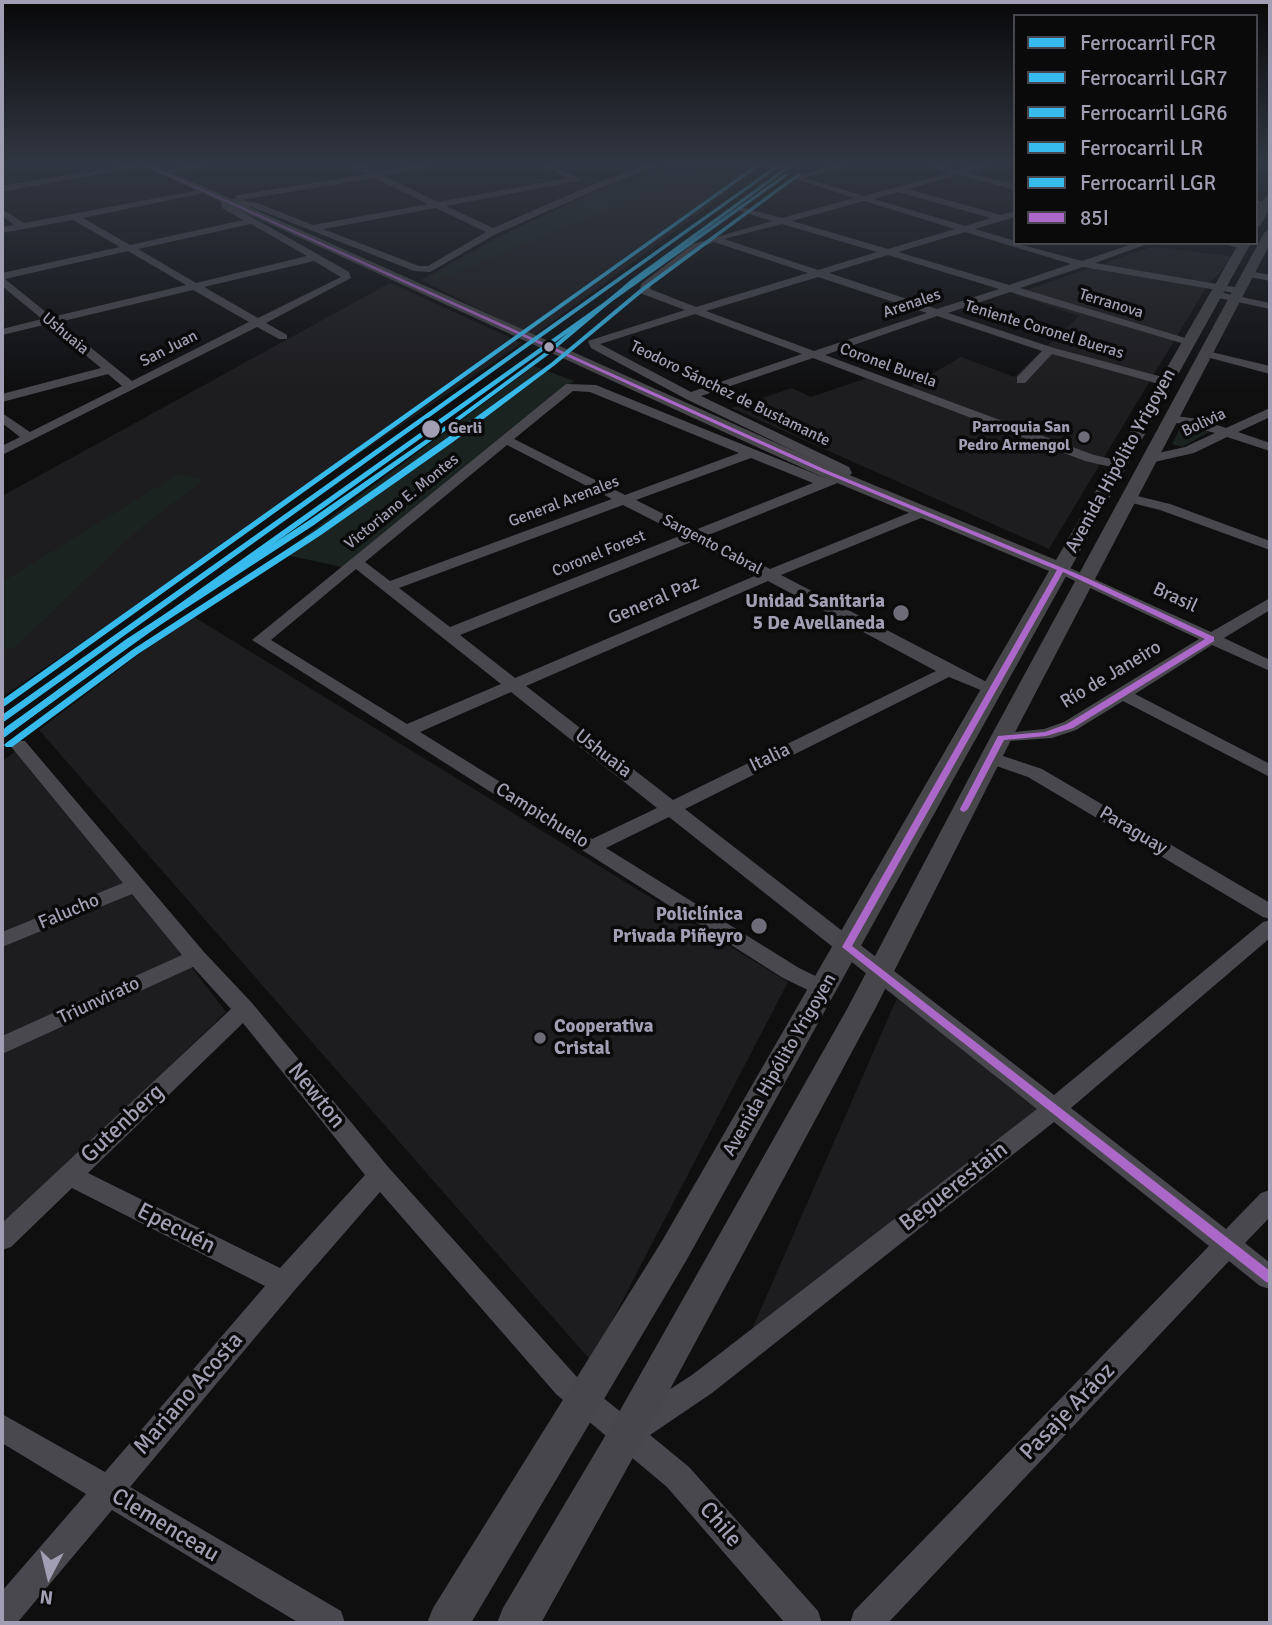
<!DOCTYPE html>
<html>
<head>
<meta charset="utf-8">
<style>
  body { margin:0 }
  #map { position:relative; width:1272px; height:1625px; overflow:hidden; background:#0f0f10; font-family:Signika,sans-serif }
  canvas { display:block }
  .frame { position:absolute; inset:0; border:4px solid #a29eb3; pointer-events:none }
  .legend { position:absolute; left:1013px; top:14px; width:245px; height:231px; box-sizing:border-box; background:#0a0a0b; border:2px solid #47454e; margin:0; padding:9px 12px; list-style:none; font-size:21px; color:#a29eb3 }
  .legend li { display:flex; align-items:center; gap:14px; height:35px }
  .legend b { width:35px; border:2px solid #47454e }
  .north { position:absolute; left:14px; top:1541px; width:70px; height:70px; -webkit-text-stroke:5px #0a0a0b; paint-order:stroke; rotate:187deg; font-size:19px; font-weight:700; line-height:28px; text-align:center; color:#a29eb3 }
  .north::after { content:''; display:block; margin:auto; width:24px; height:32px; background:#a29eb3; clip-path:polygon(50% 0,100% 100%,50% 72%,0 100%) }
</style>
</head>
<body>
<div id="map">
<canvas width="1272" height="1625"></canvas>
<div class="frame"></div>
<ul class="legend">
<li><b style="height:9px;background:#37bbed"></b>Ferrocarril FCR</li>
<li><b style="height:9px;background:#37bbed"></b>Ferrocarril LGR7</li>
<li><b style="height:9px;background:#37bbed"></b>Ferrocarril LGR6</li>
<li><b style="height:9px;background:#37bbed"></b>Ferrocarril LR</li>
<li><b style="height:9px;background:#37bbed"></b>Ferrocarril LGR</li>
<li><b style="height:9px;background:#ac68c9"></b>85I</li>
</ul>
<div class="north">N</div>
</div>
<script>
const ctx = document.querySelector('canvas').getContext('2d');
ctx.lineJoin = 'round';
function fillPath(path, color) { ctx.fillStyle = color; ctx.fill(path, 'evenodd'); }
const shape = rows => new Path2D(rows.map(r => 'M' + r).join(''));
function strokePath(path, color, width, dash) { ctx.strokeStyle = color; ctx.lineWidth = width; ctx.lineCap = dash ? 'butt' : 'round'; ctx.setLineDash(dash || []); ctx.stroke(path); }
function label(font, color, halo, rows, align = 'center') {
  ctx.font = font + ' Signika,sans-serif'; ctx.lineWidth = 7; ctx.setLineDash([]); ctx.textBaseline = 'middle'; ctx.strokeStyle = halo; ctx.fillStyle = color; for (const [text, x, y, turn = 0] of rows) {
    ctx.save(); ctx.translate(x, y); ctx.rotate((+turn || 0) * Math.PI / 180); ctx.textAlign = isNaN(turn) ? turn : align; if (halo) ctx.strokeText(text, 0, 0); ctx.fillText(text, 0, 0); ctx.restore();
  }
}
const built = shape([
  [673,164,766,164,533,336,421,280,497,237,607,186,629,181],
  [1154,246,1234,257,1207,286,1049,549,732,408,792,388,811,397,867,378,902,391,961,357,1014,377,1079,316,1015,294],
  [390,283,522,343,2,697,2,496],
  [191,615,788,982,591,1361,39,730],
  [22,747,226,1012,2,1227,2,761],
  [897,998,1043,1111,749,1336]
]);
const green = shape([
  [679,164,716,164,437,281,432,277,511,231,629,181],
  [534,366,574,381,342,567,281,554],
  [1181,426,1191,426,1209,432,1182,447,1172,444],
  [178,474,205,479,138,530,15,647,2,650,2,582]
]);
const minor = shape([
  [135,164,149,165,2,192,2,186,135,164],
  [194,164,215,164,161,175,157,172,194,164],
  [349,164,360,164,376,172,423,164,443,164,384,176,438,202,568,178,539,164,550,164,583,180,446,206,493,228,594,184,650,164,662,164,600,188,496,234,430,272,414,271,252,207,229,204,349,272,351,278,266,323,287,335,287,339,279,339,257,327,2,455,2,446,20,437,2,423,2,413,30,432,122,386,108,374,2,402,2,394,101,368,48,324,2,335,2,329,42,319,2,286,2,273,120,247,73,220,2,233,2,227,14,225,2,216,2,209,24,223,205,189,209,192,83,218,130,245,243,220,222,208,220,198,234,199,238,195,366,174,349,164],
  [374,178,428,204,313,225,257,203,241,200,374,178],
  [436,208,486,232,428,266,419,266,323,229,436,208],
  [251,224,307,256,196,283,138,249,251,224],
  [128,251,186,285,52,317,5,279,128,251],
  [314,261,341,277,258,318,204,287,314,261],
  [193,290,249,322,132,381,59,322,193,290],
  [837,164,851,164,805,178,864,196,949,173,922,164,936,164,959,170,981,164,995,164,969,173,1015,184,1015,190,959,175,908,189,1001,215,1015,211,1015,217,975,229,1015,241,1015,243,1082,261,1135,243,1150,243,1095,263,1240,288,1245,291,1240,294,1083,267,1020,288,1192,340,1192,344,1188,345,1010,292,948,313,1054,348,1170,379,1170,385,1166,386,1052,354,1025,383,1017,383,1017,377,1042,351,937,316,825,355,1094,455,1125,462,1127,465,1120,469,1085,461,813,358,701,396,849,467,852,473,845,480,706,536,770,569,916,510,926,510,926,516,781,575,1002,690,993,695,949,677,685,809,1054,1095,1263,922,1270,920,1270,938,1071,1108,1226,1229,1261,1193,1270,1190,1270,1217,1245,1243,1270,1263,1270,1289,1260,1286,1229,1261,888,1623,850,1623,854,1611,1209,1246,1054,1122,712,1393,650,1435,689,1467,818,1611,822,1623,785,1623,667,1487,556,1394,380,1192,294,1291,130,1487,341,1611,345,1623,299,1623,112,1510,17,1623,2,1623,2,1591,86,1494,2,1443,2,1414,105,1472,265,1286,72,1188,11,1247,2,1250,2,1223,231,1009,193,967,2,1054,2,1036,182,955,132,894,2,947,2,932,123,883,13,749,10,745,13,741,25,741,204,952,252,1003,389,1168,576,1376,627,1417,692,1375,1037,1109,669,817,606,848,799,968,832,984,835,989,832,994,824,997,816,994,783,978,252,640,566,384,596,385,825,478,838,472,686,399,591,348,588,341,685,310,640,293,641,284,693,244,772,221,740,211,740,207,782,218,854,198,792,178,837,164],
  [898,192,991,218,965,226,874,199,898,192],
  [864,201,955,229,888,249,792,221,864,201],
  [782,224,877,252,818,270,724,239,782,224],
  [965,232,1071,264,1009,285,898,252,965,232],
  [714,242,808,273,696,307,650,289,651,285,699,248,714,242],
  [888,255,999,289,937,309,829,273,888,255],
  [818,277,927,313,814,351,706,311,818,277],
  [695,314,802,354,691,392,600,344,695,314],
  [573,391,590,392,739,453,625,495,514,439,573,391],
  [507,445,612,499,390,581,365,562,507,445],
  [751,458,813,483,695,530,636,500,751,458],
  [623,505,682,535,450,627,399,588,623,505],
  [694,541,757,575,515,678,460,635,694,541],
  [356,569,501,684,407,724,271,640,356,569],
  [768,581,936,671,673,800,526,686,768,581],
  [511,692,657,808,592,839,420,732,511,692],
  [243,1023,365,1175,280,1268,88,1173,243,1023],
  [1256,164,1270,165,1270,170,1256,167,1256,164],
  [1256,200,1270,204,1270,210,1256,206,1256,200],
  [1220,243,1245,243,1249,246,1244,249,1220,243],
  [1249,271,1270,275,1270,281,1245,276,1245,272,1249,271],
  [1223,293,1270,303,1270,309,1219,298,1218,296,1223,293],
  [1207,351,1270,366,1270,374,1203,356,1201,354,1207,351],
  [1270,408,1270,417,1238,432,1270,443,1270,451,1227,437,1194,453,1150,463,1143,459,1145,456,1185,447,1215,433,1169,421,1169,415,1198,419,1226,428,1270,408],
  [1129,494,1170,504,1270,541,1270,550,1160,510,1124,501,1124,495,1129,494],
  [1061,564,1211,632,1270,598,1270,610,1224,638,1270,660,1270,671,1212,645,1135,694,1270,764,1270,777,1123,701,1076,730,1052,738,995,742,992,738,995,734,1044,729,1064,722,1199,639,1056,572,1053,569,1061,564],
  [991,752,1042,769,1270,903,1270,919,1263,917,1028,777,985,762,982,758,985,754,991,752]
]);
const major = shape([
  [139,164,153,164,830,467,1056,560,1239,243,1251,243,686,1261,471,1623,427,1623,433,1608,662,1241,1049,571,818,475,139,164],
  [1270,195,1270,208,1260,226,1256,227,1256,212,1266,196,1270,195],
  [1270,229,1270,244,1012,738,875,1009,640,1445,541,1623,497,1623,503,1608,614,1421,847,1009,990,738,1264,233,1270,229]
]);
const bus1 = shape([
  [142,164,147,164,826,470,1087,578,1214,637,1214,641,1073,728,1046,736,1004,740,968,809,964,812,961,811,960,809,998,736,1045,732,1067,724,1205,639,1063,572,852,946,1270,1271,1270,1283,1266,1282,842,947,1057,570,822,472,142,164]
]);
const rail1 = shape([
  [778,164,783,164,5,721,2,722,2,715,778,164]
]);
const rail2 = shape([
  [790,164,795,164,636,281,548,355,445,431,314,525,131,644,5,737,2,738,2,731,125,640,308,521,441,429,544,353,632,279,790,164]
]);
const rail3 = shape([
  [798,173,802,174,644,291,555,365,453,442,321,535,138,654,12,747,6,747,4,745,6,743,132,650,315,531,447,438,551,363,640,289,798,173]
]);
const rail4 = shape([
  [786,173,790,174,12,731,6,731,4,729,6,727,786,173]
]);
const rail5 = shape([
  [757,164,762,164,5,706,2,707,2,700,757,164]
]);
const markers = [
  [549,347,6,"#a29eb3"],
  [431,429,10,"#a29eb3"],
  [1084,437,7,"#6f6c7a"],
  [901,613,9,"#6f6c7a"],
  [759,926,9,"#6f6c7a"],
  [540,1038,7,"#6f6c7a"]
];
const farStreetnames = [
  ["Arenales",912,304,-19],
  ["Terranova",1111,304,17],
  ["Teniente Coronel Bueras",1044,330,17],
  ["Ushuaia",65,334,40],
  ["San Juan",169,349,-27],
  ["Coronel Burela",888,366,20],
  ["Teodoro Sánchez de Bustamante",730,394,26],
  ["Bolivia",1204,423,-25],
  ["Victoriano E. Montes",402,502,-39],
  ["General Arenales",564,502,-21],
  ["Sargento Cabral",712,545,28],
  ["Coronel Forest",599,554,-22]
];
const farPoinames = [
  ["Parroquia San",1070,428],
  ["Pedro Armengol",1070,446]
];
const farStopnames = [
  ["Gerli",448,429]
];
const streetNames = [
  ["Avenida Hipólito Yrigoyen",1121,461,-61],
  ["Brasil",1175,598,25],
  ["General Paz",654,601,-23],
  ["Río de Janeiro",1111,675,-31],
  ["Ushuaia",603,754,38],
  ["Italia",770,758,-26],
  ["Campichuelo",542,816,32],
  ["Paraguay",1133,831,31],
  ["Falucho",69,912,-23],
  ["Triunvirato",99,1001,-25],
  ["Avenida Hipólito Yrigoyen",780,1065,-60]
];
const poiNames = [
  ["Unidad Sanitaria",885,602],
  ["5 De Avellaneda",885,624],
  ["Policlínica",743,915],
  ["Privada Piñeyro",743,937],
  ["Cooperativa",554,1027,"left"],
  ["Cristal",554,1049,"left"]
];
const nearStreetnames = [
  ["Newton",316,1096,51],
  ["Gutenberg",123,1124,-43],
  ["Beguerestain",954,1187,-38],
  ["Epecuén",176,1229,27],
  ["Mariano Acosta",189,1394,-49],
  ["Pasaje Aráoz",1068,1412,-46],
  ["Chile",720,1525,49],
  ["Clemenceau",165,1526,31]
];
fillPath(built, '#1d1c1e');
fillPath(green, '#1b2320');
fillPath(minor, '#4a484f');
fillPath(major, '#47464a');
fillPath(bus1, '#ac68c9');
fillPath(rail1, '#37bbed');
fillPath(rail2, '#37bbed');
fillPath(rail3, '#37bbed');
fillPath(rail4, '#37bbed');
fillPath(rail5, '#37bbed');
const sky = ctx.createLinearGradient(0, 0, 0, 392);
sky.addColorStop(0, '#080809');
sky.addColorStop(0.42, '#313742');
sky.addColorStop(1, '#31374200');
ctx.fillStyle = sky;
ctx.fillRect(0, 0, 1272, 392);
for (const [x, y, r, color] of markers) { const dot = new Path2D(); dot.arc(x, y, r, 0, 2 * Math.PI); ctx.fillStyle = color; ctx.fill(dot); strokePath(dot, '#0a0a0b', 2.5); }
label('16px', '#a29eb3', '#0a0a0b', farStreetnames);
label('bold 16px', '#a29eb3', '#0a0a0b', farPoinames, 'right');
label('bold 16px', '#a29eb3', '#0a0a0b', farStopnames, 'left');
label('19px', '#a29eb3', '#0a0a0b', streetNames);
label('bold 19px', '#a29eb3', '#0a0a0b', poiNames, 'right');
label('23px', '#a29eb3', '#0a0a0b', nearStreetnames);
</script>
</body>
</html>
